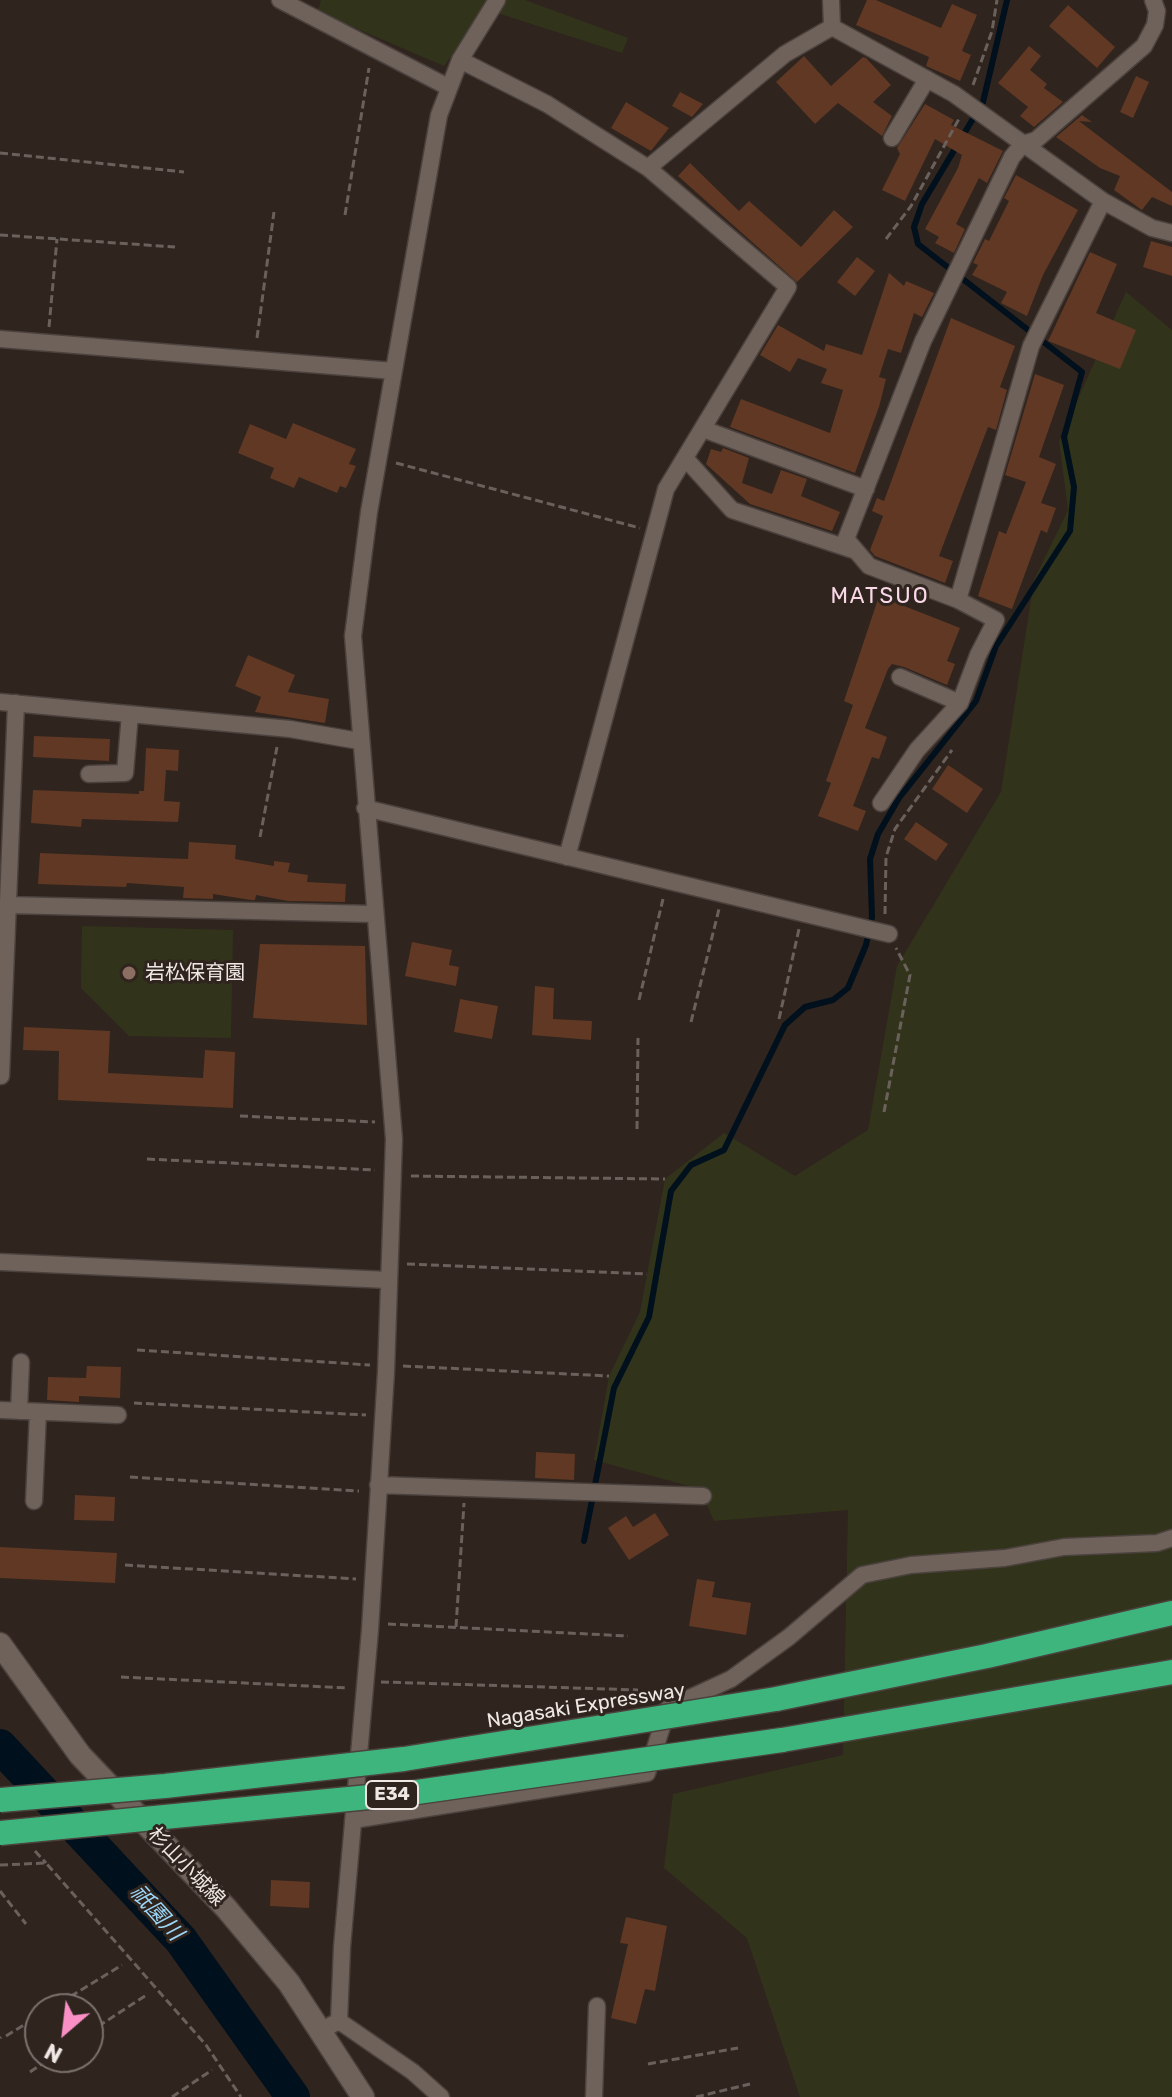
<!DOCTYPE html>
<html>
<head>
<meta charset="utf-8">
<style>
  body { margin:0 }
  #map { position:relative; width:1172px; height:2097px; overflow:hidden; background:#2f241e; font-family:Rubik,sans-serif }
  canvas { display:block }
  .north { position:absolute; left:24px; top:1993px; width:80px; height:80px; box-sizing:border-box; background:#2f241e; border:2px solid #7b726d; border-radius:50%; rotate:208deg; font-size:22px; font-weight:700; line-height:32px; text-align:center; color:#eee7e3 }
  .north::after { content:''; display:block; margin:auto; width:28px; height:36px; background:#fa8fc6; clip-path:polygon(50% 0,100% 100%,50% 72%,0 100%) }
</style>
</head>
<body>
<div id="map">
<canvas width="1172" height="2097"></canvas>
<div class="north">N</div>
</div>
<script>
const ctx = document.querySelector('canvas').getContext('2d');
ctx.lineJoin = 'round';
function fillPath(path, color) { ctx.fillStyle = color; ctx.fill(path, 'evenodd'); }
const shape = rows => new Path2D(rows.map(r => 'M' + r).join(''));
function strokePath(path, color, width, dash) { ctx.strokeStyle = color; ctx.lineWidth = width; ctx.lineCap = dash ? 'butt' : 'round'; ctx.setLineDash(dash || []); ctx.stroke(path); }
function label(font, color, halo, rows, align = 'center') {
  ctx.font = font + ' Rubik,"Noto Sans JP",sans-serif'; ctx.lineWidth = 6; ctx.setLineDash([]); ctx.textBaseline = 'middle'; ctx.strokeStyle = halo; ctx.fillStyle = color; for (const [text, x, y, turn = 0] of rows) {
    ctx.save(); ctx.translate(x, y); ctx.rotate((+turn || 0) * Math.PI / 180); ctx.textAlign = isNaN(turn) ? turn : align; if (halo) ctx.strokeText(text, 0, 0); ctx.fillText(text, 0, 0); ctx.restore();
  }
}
const green = shape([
  [321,0,525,0,628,38,622,53,485,9,444,66,318,12],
  [1126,292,1172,330,1172,2097,800,2097,747,1938,664,1868,673,1794,843,1755,848,1510,714,1521,700,1489,594,1460,609,1376,640,1312,665,1179,724,1133,795,1176,868,1130,897,966,1001,792,1034,580,1068,510,1059,441],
  [82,926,233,930,231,1038,129,1036,81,988]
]);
const stream = shape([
  [584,1541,614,1388,649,1317,671,1191,691,1165,724,1150,785,1025,805,1007,833,1000,848,988,866,945,872,917,870,859,878,834,899,798,976,701,996,646,1070,531,1074,487,1064,437,1082,372,918,244,914,227,922,204,983,102,1007,0]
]);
const river = shape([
  [0,1746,181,1940,293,2097]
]);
const building = shape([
  [867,0,876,0,941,28,952,4,977,15,962,51,971,55,960,81,926,66,929,57,856,25],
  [1068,5,1115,47,1097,68,1049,26],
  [1029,46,1041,56,1030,70,1047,84,1044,88,1063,102,1034,127,1020,116,1028,107,998,83],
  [804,56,831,86,863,57,866,58,891,85,873,102,892,116,882,136,838,103,815,124,776,82],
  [1136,76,1149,82,1133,118,1120,112],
  [680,92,703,104,692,117,672,106],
  [626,102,669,128,651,151,611,128],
  [925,104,954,120,951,125,1003,151,987,183,979,178,956,224,965,229,954,253,935,243,939,237,925,229,958,168,962,155,935,139,905,201,882,190,900,154,897,148],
  [1082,115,1092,122,1079,121,1172,192,1172,206,1152,197,1142,210,1139,208,1114,190,1120,176,1100,168,1056,137],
  [690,163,739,211,749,201,801,247,834,210,853,227,797,282,678,176],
  [1016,175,1078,210,1043,275,1027,316,1001,303,1007,292,972,275,978,265,973,263,985,239,989,241,1009,201,1004,198],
  [1151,241,1172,247,1172,276,1143,267],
  [1090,252,1117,264,1096,313,1136,330,1120,369,1048,341],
  [857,257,875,271,855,296,837,282],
  [889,273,904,286,906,281,934,293,922,317,914,313,901,353,888,349,879,377,886,379,879,407,855,473,730,427,741,399,830,433,843,390,821,383,827,369,798,358,790,372,760,355,778,325,824,351,826,344,862,355],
  [951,318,1015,346,1000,387,1007,390,996,430,988,427,939,556,953,561,945,583,875,556,870,550,883,516,872,511,877,498,884,501],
  [1035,374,1064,385,1039,457,1056,464,1041,503,1056,508,1047,533,1041,530,1012,609,978,596,999,531,1006,534,1026,482,1005,475],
  [293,423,356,449,349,464,356,466,346,488,340,486,337,493,299,477,294,488,270,478,274,468,238,453,250,424,286,439],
  [723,448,749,458,742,483,772,494,781,470,807,479,801,496,840,512,832,531,750,504,706,464,711,449,721,452],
  [879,596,960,628,947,661,955,664,947,685,904,667,892,664,888,669,865,728,887,737,879,759,872,757,853,806,866,811,858,831,818,816,831,783,826,781,853,705,844,701],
  [248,655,295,675,288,692,329,699,325,723,255,712,261,697,235,686],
  [34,736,110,739,109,761,33,757],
  [146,748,179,750,178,771,166,770,164,801,180,802,178,822,82,819,81,827,31,823,33,790,139,794,139,791,144,791],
  [948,765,983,789,967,813,932,789],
  [916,822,948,844,936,861,904,839],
  [189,842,236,845,235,859,274,866,274,861,290,863,288,872,308,875,307,882,346,884,345,902,288,901,256,895,255,900,251,900,213,894,213,899,183,898,184,887,127,883,126,887,38,884,40,853,188,859],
  [412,942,452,950,449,965,459,967,456,986,405,976],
  [260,944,365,946,367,1025,253,1018],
  [535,986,554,988,553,1019,592,1021,591,1040,532,1035],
  [460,999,498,1006,492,1039,454,1032],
  [24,1027,110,1031,108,1073,203,1078,205,1050,235,1052,233,1108,58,1100,59,1051,23,1050],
  [87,1366,121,1367,120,1398,79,1396,79,1402,47,1400,48,1377,86,1378],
  [536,1452,575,1454,574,1480,535,1478],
  [75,1495,115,1497,114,1521,74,1520],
  [655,1513,669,1535,629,1560,608,1528,626,1516,633,1527],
  [0,1547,117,1553,115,1583,0,1578],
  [697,1579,715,1582,712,1597,751,1603,746,1635,689,1626],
  [271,1880,310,1882,309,1908,270,1906],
  [626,1917,667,1926,655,1991,645,1989,636,2024,611,2018,628,1944,620,1943]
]);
const path = shape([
  [973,85,992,31,997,0],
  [0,153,184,172],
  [345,215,369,68],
  [0,235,175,247],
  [886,239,911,206,960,117],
  [49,327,57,239],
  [257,338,274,212],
  [396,463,640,528],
  [260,837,277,747],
  [885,914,886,857,895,829,952,750],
  [639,1000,663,899],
  [779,1019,799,929],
  [691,1022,719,909],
  [884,1112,910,975,896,948],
  [240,1116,375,1122],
  [637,1129,638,1038],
  [147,1159,375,1170],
  [411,1176,665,1179],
  [407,1264,647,1274],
  [137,1350,370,1365],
  [403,1366,609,1376],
  [134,1403,366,1415],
  [130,1477,359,1491],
  [125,1565,356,1579],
  [388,1624,628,1636],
  [456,1627,464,1503],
  [121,1677,348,1688],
  [381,1682,638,1690],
  [35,1851,46,1863],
  [0,1865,46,1863,206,2045,241,2097],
  [0,1891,26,1924],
  [50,2009,122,1965],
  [88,2033,148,1994],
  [6,2036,40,2015],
  [0,2038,1,2037],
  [648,2064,738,2048],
  [30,2072,52,2057],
  [172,2097,212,2070],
  [696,2097,750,2084]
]);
const minor = shape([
  [280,0,448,87],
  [831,0,832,27],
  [832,27,954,94,1103,201,1152,228,1172,233],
  [460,60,547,104,648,168,788,287,666,489,567,857],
  [892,138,927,79],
  [648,168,785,54,832,27],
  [1103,201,1031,346,958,600,869,566,846,539,923,341,1012,157,1023,144,1036,140,1144,46,1155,25,1157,11,1153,0],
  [0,339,394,371],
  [703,429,866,489],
  [685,458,732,510,853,550],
  [900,677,960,703],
  [0,702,290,729,359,741],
  [89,774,125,773,130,714],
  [881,803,917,750,960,703,978,655,996,620,958,600],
  [365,808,889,934],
  [7,905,373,914],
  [1,1076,16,703],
  [0,1262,388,1280],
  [0,1410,118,1415],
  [19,1411,21,1362],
  [378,1485,703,1496],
  [34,1501,38,1412],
  [353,1820,647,1773,668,1708,731,1679,789,1637,862,1575,911,1565,1005,1558,1064,1547,1157,1543,1172,1538],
  [339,2021,413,2072,441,2097],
  [320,2031,339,2021,342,1947,370,1630,386,1372,394,1139,353,636,369,512,439,115,460,60,497,0],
  [594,2097,597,2006]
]);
const secondary = shape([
  [0,1644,80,1755,226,1908,289,1983,363,2097]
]);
const motorway = shape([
  [776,1699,987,1656,1172,1613],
  [782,1740,1172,1672]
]);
const motorwayBridge = shape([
  [0,1800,165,1786,404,1759,776,1699],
  [0,1833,410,1793,782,1740]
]);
const markers = [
  [129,973,8,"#8d6e63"]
];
const shields = [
  [392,1795,52]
];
const shieldNames = [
  ["E34",392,1795]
];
const poiNames = [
  ["岩松保育園",145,973]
];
const streetNames = [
  ["Nagasaki Expressway",586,1706,-9],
  ["杉山小城線",186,1867,46]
];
const neighbourhoodNames = [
  ["MATSUO",880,597]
];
const waterNames = [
  ["祇園川",156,1913,48]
];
fillPath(green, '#31341b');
strokePath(stream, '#00101c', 6);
strokePath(river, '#00101c', 34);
fillPath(building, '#603824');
strokePath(minor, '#4b413d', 19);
strokePath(secondary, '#4b413d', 25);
strokePath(motorway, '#4b413d', 27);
strokePath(path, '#6b615c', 3, [8, 4]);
strokePath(minor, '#6f625b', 16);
strokePath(secondary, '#6f625b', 22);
strokePath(motorway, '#3fb57e', 24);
strokePath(motorwayBridge, '#4b413d', 27, []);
strokePath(motorwayBridge, '#3fb57e', 24);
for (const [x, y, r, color] of markers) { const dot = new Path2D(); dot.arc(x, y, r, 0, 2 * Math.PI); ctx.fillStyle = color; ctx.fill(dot); strokePath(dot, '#2f241e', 3); }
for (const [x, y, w] of shields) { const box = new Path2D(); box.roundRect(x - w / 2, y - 14, w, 28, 6); ctx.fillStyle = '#2f241e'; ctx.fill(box); strokePath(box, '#eee7e3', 2); }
label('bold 18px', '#eee7e3', null, shieldNames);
label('20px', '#eee7e3', '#2f241e', poiNames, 'left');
label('20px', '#eee7e3', '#2f241e', streetNames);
ctx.letterSpacing = '2px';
label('22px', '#f9d9e8', '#2f241e', neighbourhoodNames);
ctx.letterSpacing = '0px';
label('italic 22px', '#9cd6f8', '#2f241e', waterNames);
</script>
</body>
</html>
